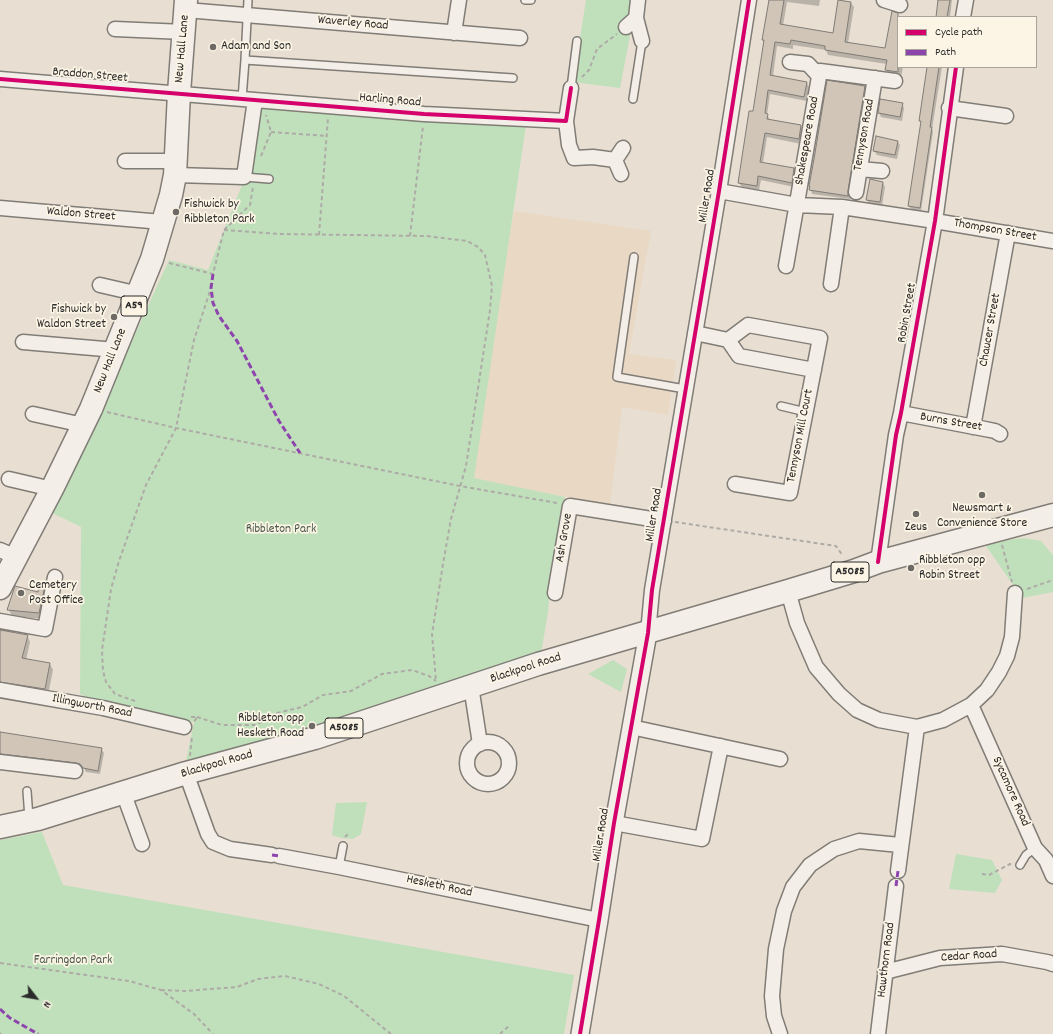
<!DOCTYPE html>
<html>
<head>
<meta charset="utf-8">
<style>
  body { margin:0 }
  #map { position:relative; width:1053px; height:1034px; overflow:hidden; background:#e8dfd2; font-family:Dekko,sans-serif }
  canvas { display:block }
  .legend { position:absolute; left:897px; top:16px; width:140px; height:52px; box-sizing:border-box; background:#fcf5e5; border:1px solid #a8a49b; margin:0; padding:5px 7px; list-style:none; font-size:12px; color:#2b2b2b }
  .legend li { display:flex; align-items:center; gap:8px; height:20px }
  .legend b { width:20px; border:1px solid #a8a49b }
  .north { position:absolute; left:16px; top:978px; width:40px; height:40px; -webkit-text-stroke:3px #fcf5e5; paint-order:stroke; rotate:121deg; font-size:11px; font-weight:700; line-height:16px; text-align:center; color:#2b2b2b }
  .north::after { content:''; display:block; margin:auto; width:14px; height:18px; background:#2b2b2b; clip-path:polygon(50% 0,100% 100%,50% 72%,0 100%) }
</style>
</head>
<body>
<div id="map">
<canvas width="1053" height="1034"></canvas>
<ul class="legend">
<li><b style="height:5px;background:#d6006c"></b>Cycle path</li>
<li><b style="height:5px;background:#8e44ad"></b>Path</li>
</ul>
<div class="north">N</div>
</div>
<script>
const ctx = document.querySelector('canvas').getContext('2d');
ctx.lineJoin = 'round';
function fillPath(path, color) { ctx.fillStyle = color; ctx.fill(path, 'evenodd'); }
const shape = rows => new Path2D(rows.map(r => 'M' + r).join(''));
function strokePath(path, color, width, dash) { ctx.strokeStyle = color; ctx.lineWidth = width; ctx.lineCap = dash ? 'butt' : 'round'; ctx.setLineDash(dash || []); ctx.stroke(path); }
function label(font, color, halo, rows, align = 'center') {
  ctx.font = font + ' Dekko,sans-serif'; ctx.lineWidth = 3.5; ctx.setLineDash([]); ctx.textBaseline = 'middle'; ctx.strokeStyle = halo; ctx.fillStyle = color; for (const [text, x, y, turn = 0] of rows) {
    ctx.save(); ctx.translate(x, y); ctx.rotate((+turn || 0) * Math.PI / 180); ctx.textAlign = isNaN(turn) ? turn : align; if (halo) ctx.strokeText(text, 0, 0); ctx.fillText(text, 0, 0); ctx.restore();
  }
}
const built = shape([
  [514,211,651,231,629,354,676,360,668,415,622,407,610,504,469,481]
]);
const green = shape([
  [586,0,637,0,620,88,573,82],
  [258,105,526,125,474,478,565,497,552,567,548,612,541,654,435,691,185,766,194,722,99,703,80,694,81,527,50,512,120,367,169,260,208,270,248,170],
  [1024,538,1041,541,1053,555,1053,592,1022,598,984,543],
  [613,660,627,669,621,692,588,674],
  [367,802,361,834,353,839,341,838,332,835,336,803],
  [42,832,63,885,574,975,564,1034,0,1034,0,840],
  [956,854,992,860,1002,880,995,893,949,889]
]);
const shadow = shape([
  [770,0,820,0,819,6,787,2,783,26,834,34,851,3,854,7,848,43,886,50,892,15,905,17,898,17,898,67,903,67,901,77,888,74,886,69,887,64,828,55,826,50,793,45,793,49,777,46,773,77,807,83,809,88,807,101,770,94,767,115,770,120,801,126,804,131,801,144,767,137,763,163,794,169,797,174,794,187,761,180,759,190,742,187,739,183,754,113,764,42,763,40],
  [939,0,952,0,950,17,936,17],
  [929,67,942,67,932,129,933,132,921,211,912,210,909,206],
  [864,87,867,91,850,199,812,194,810,186],
  [881,100,902,104,904,108,902,121,881,117,879,113],
  [897,141,900,145,897,159,877,155,874,151],
  [883,183,885,187,882,206,869,204,867,200],
  [44,587,48,593,43,619,12,616,9,610,38,593],
  [0,631,27,635,30,642,26,660,50,664,53,670,48,695,0,688],
  [0,733,101,749,104,753,100,774,86,772,84,768,79,766,0,758]
]);
const building = shape([
  [769,0,784,0,780,24,833,33,838,0,851,2,845,42,885,48,892,11,898,13,898,72,885,70,887,60,825,50,825,46,791,40,790,44,775,42,770,75,807,82,804,97,768,90,765,113,768,114,767,119,801,125,799,139,765,133,760,162,794,168,792,183,758,176,757,186,738,183,749,111,753,111,764,40,762,40,769,0],
  [938,0,950,0,947,17,936,17,938,0],
  [927,67,939,67,930,127,932,127,920,208,908,206,921,121,919,121,927,67],
  [827,80,865,86,848,191,848,196,809,190,810,186,809,186,814,159,827,80],
  [880,99,903,103,900,117,878,113,880,99],
  [876,136,898,141,895,155,873,151,876,136],
  [870,179,883,182,880,202,866,200,870,179],
  [39,584,45,586,39,613,7,610,15,586,38,592,39,584],
  [0,630,28,635,22,658,50,663,45,689,0,682,0,630],
  [0,732,102,748,98,771,83,768,80,764,76,763,0,754,0,732]
]);
const path = shape([
  [582,77,589,70,597,49,617,34],
  [271,132,327,136],
  [261,156,271,132,266,115],
  [224,230,280,234,426,236,467,241,478,247,485,255,492,286,490,310,466,466,451,519,443,564,432,634,436,681],
  [319,235,328,118],
  [410,236,423,126],
  [169,263,213,274,224,230,250,205,253,187],
  [107,412,176,428,460,486,557,503],
  [675,522,836,546,843,556],
  [1002,545,1012,582],
  [1027,589,1053,580],
  [135,701,115,694,106,682,103,671,102,650,111,589,119,561,146,485,176,428,194,340,211,288],
  [191,717,197,717,194,722],
  [197,717,222,725,256,725,277,713,302,707,323,695,351,691,382,674,412,670,429,676,436,681],
  [190,756,192,736],
  [345,837,350,832],
  [982,874,989,875,1010,864,1012,865],
  [0,963,129,981,161,990,194,1014,213,1034],
  [161,990,185,991,237,987,258,979,285,976,319,984,344,996,391,1034],
  [0,1033,1,1034],
  [500,1034,510,1025]
]);
const service = shape([
  [525,0,531,0],
  [245,60,248,0],
  [571,88,577,41],
  [242,99,245,60,513,78],
  [633,99,642,41],
  [244,177,269,179],
  [634,257,617,377,685,389],
  [781,406,806,412],
  [27,791,29,818],
  [1020,865,1026,855,1035,848],
  [339,867,343,846]
]);
const minor = shape([
  [884,0,900,5],
  [186,10,520,38],
  [963,17,966,0],
  [636,18,642,41],
  [626,27,636,18,638,0],
  [115,29,184,32],
  [454,33,459,0],
  [790,62,808,64,819,76],
  [0,79,424,114,566,121,571,88],
  [949,108,1006,116],
  [566,121,569,145,574,158,593,157,615,160],
  [125,161,175,161],
  [860,169,882,171],
  [621,174,615,160,623,148],
  [175,175,244,177,255,100],
  [719,191,797,205,842,207,935,221,1053,241],
  [856,192,875,78],
  [0,208,162,222],
  [786,266,820,71,895,81],
  [831,284,842,207],
  [100,285,139,294],
  [695,333,728,340,739,356,814,370],
  [728,340,748,325,820,338,790,493,735,484],
  [23,342,116,350],
  [901,413,985,429,995,431,1000,434],
  [33,414,83,425],
  [973,427,1008,233],
  [9,479,52,489],
  [0,550,16,557],
  [878,562,896,435,901,413,935,221,956,67],
  [788,591,797,623,816,667,839,694,857,710,879,720,917,727,943,720,971,705,987,690,999,672,1007,656,1012,637,1015,593],
  [555,593,570,506,664,521],
  [0,621,45,629,55,577],
  [648,633,652,590,719,191,749,0],
  [471,686,480,744],
  [0,690,103,708,184,727],
  [971,705,1035,848,1046,860,1053,876],
  [631,727,780,759],
  '467 763a21 21 0 1 1 42 0a21 21 0 1 1-42 0Z',
  [0,762,75,771],
  [186,773,208,834,213,842,230,849,272,855],
  [123,792,142,844],
  [614,823,702,839,721,746],
  [279,856,339,867,599,920],
  [898,871,917,727],
  [885,972,940,958,1002,954,1047,962,1053,964],
  [780,1034,774,1016,772,996,776,949,784,911,793,887,810,865,834,849,859,841,900,845],
  [878,1034,896,886]
]);
const tertiary = shape([
  [580,1034,599,920,614,823,648,633]
]);
const trunk = shape([
  [0,588,52,489,91,409,152,259,171,195,175,175,179,93,186,0],
  [0,827,38,819,186,773,315,738,538,664,788,591,854,571,878,562,1053,515]
]);
const quiet = shape([
  [213,274,211,288,213,303,219,316,237,341,279,421,300,453],
  [272,855,279,856],
  [896,886,898,871],
  [0,1009,10,1018,38,1034]
]);
const cycleway = shape([
  [0,79,424,114,566,121,571,88],
  [878,562,896,435,901,413,935,221,956,67],
  [580,1034,599,920,614,823,648,633,652,590,719,191,749,0]
]);
const markers = [
  [213,47,4,"#6d6a65"],
  [176,212,4,"#6d6a65"],
  [114,317,4,"#6d6a65"],
  [982,495,4,"#6d6a65"],
  [916,514,4,"#6d6a65"],
  [911,568,4,"#6d6a65"],
  [21,593,4,"#6d6a65"],
  [312,726,4,"#6d6a65"]
];
const shields = [
  [134,306,26],
  [850,572,38],
  [344,728,38]
];
const shieldNames = [
  ["A59",134,306],
  ["A5085",850,572],
  ["A5085",344,728]
];
const streetNames = [
  ["Waverley Road",353,24,5],
  ["New Hall Lane",183,49,-85],
  ["Braddon Street",90,76,5],
  ["Harling Road",390,101,5],
  ["Tennyson Road",865,135,-80],
  ["Shakespeare Road",808,141,-80],
  ["Miller Road",708,196,-81],
  ["Waldon Street",81,215,5],
  ["Thompson Street",995,231,10],
  ["Robin Street",908,313,-80],
  ["Chaucer Street",991,330,-80],
  ["New Hall Lane",111,361,-68],
  ["Burns Street",951,423,10],
  ["Tennyson Mill Court",801,436,-79],
  ["Miller Road",655,515,-81],
  ["Ash Grove",565,538,-80],
  ["Blackpool Road",526,669,-18],
  ["Illingworth Road",92,707,11],
  ["Blackpool Road",217,765,-16],
  ["Sycamore Road",1010,792,66],
  ["Miller Road",602,835,-81],
  ["Hesketh Road",439,887,12],
  ["Cedar Road",969,957,-4],
  ["Hawthorn Road",887,960,-83]
];
const poiNames = [
  ["Adam and Son",221,47],
  ["Fishwick by",184,205],
  ["Ribbleton Park",184,220],
  ["Fishwick by",106,310,"right"],
  ["Waldon Street",106,325,"right"],
  ["Newsmart &",982,509,"center"],
  ["Convenience Store",982,524,"center"],
  ["Zeus",916,528,"center"],
  ["Ribbleton opp",919,561],
  ["Robin Street",919,576],
  ["Cemetery",29,586],
  ["Post Office",29,601],
  ["Ribbleton opp",304,719,"right"],
  ["Hesketh Road",304,734,"right"]
];
const parkNames = [
  ["Ribbleton Park",281,530],
  ["Farringdon Park",73,961]
];
fillPath(built, '#e9d8c3');
fillPath(green, '#c0e0bb');
fillPath(shadow, '#0003');
fillPath(building, '#d1c5b8');
strokePath(building, '#807c76', 1);
strokePath(service, '#807c76', 10);
strokePath(minor, '#807c76', 17);
strokePath(tertiary, '#807c76', 20);
strokePath(trunk, '#807c76', 25);
strokePath(path, '#aeaba7', 2, [4, 3]);
strokePath(service, '#f3efe8', 7);
strokePath(minor, '#f3efe8', 14);
strokePath(tertiary, '#f3efe8', 17);
strokePath(trunk, '#f3efe8', 22);
strokePath(quiet, '#8e44ad', 3, [6, 3]);
strokePath(cycleway, '#d6006c', 4);
for (const [x, y, r, color] of markers) { const dot = new Path2D(); dot.arc(x, y, r, 0, 2 * Math.PI); ctx.fillStyle = color; ctx.fill(dot); strokePath(dot, '#fcf5e5', 1.5); }
for (const [x, y, w] of shields) { const box = new Path2D(); box.roundRect(x - w / 2, y - 10, w, 20, 3); ctx.fillStyle = '#fcf5e5'; ctx.fill(box); strokePath(box, '#2b2b2b', 1); }
label('bold 12px', '#2b2b2b', null, shieldNames);
label('13px', '#2b2b2b', '#fcf5e5', streetNames);
label('13px', '#2b2b2b', '#fcf5e5', poiNames, 'left');
label('13px', '#48584a', '#fcf5e5', parkNames);
</script>
</body>
</html>
